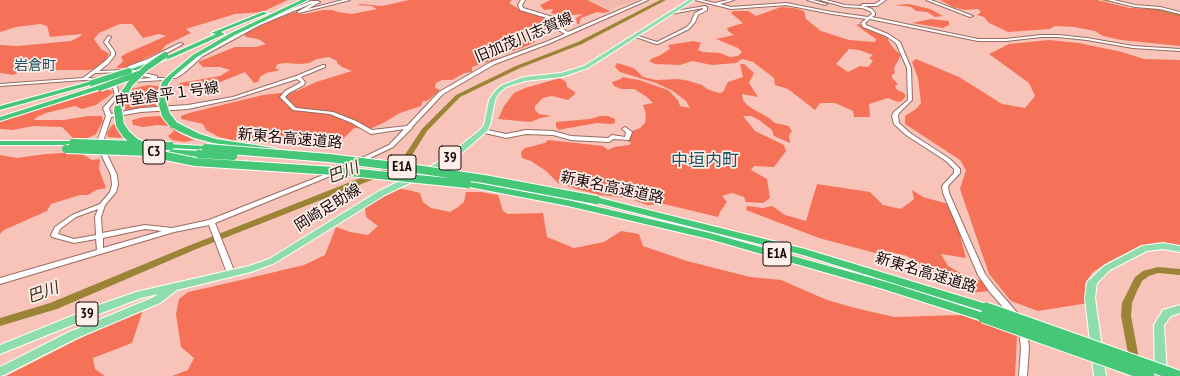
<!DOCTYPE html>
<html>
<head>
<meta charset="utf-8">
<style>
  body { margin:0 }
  canvas { display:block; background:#f8c4b9 }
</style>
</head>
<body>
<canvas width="1180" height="376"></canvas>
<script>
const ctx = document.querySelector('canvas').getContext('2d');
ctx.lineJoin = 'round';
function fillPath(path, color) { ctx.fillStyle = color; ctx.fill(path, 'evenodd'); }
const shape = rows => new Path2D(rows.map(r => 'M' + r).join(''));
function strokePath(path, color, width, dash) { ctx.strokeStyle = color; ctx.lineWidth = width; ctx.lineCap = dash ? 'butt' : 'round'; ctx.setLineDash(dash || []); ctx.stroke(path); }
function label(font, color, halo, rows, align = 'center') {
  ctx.font = font + ' "PT Sans Narrow","Noto Sans JP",sans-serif'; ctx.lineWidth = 3.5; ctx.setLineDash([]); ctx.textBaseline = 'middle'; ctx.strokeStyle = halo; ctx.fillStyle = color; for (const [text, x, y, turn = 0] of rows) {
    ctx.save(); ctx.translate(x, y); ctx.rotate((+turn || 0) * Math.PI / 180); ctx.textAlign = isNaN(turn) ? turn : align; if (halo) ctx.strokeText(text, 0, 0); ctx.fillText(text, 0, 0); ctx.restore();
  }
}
const built = shape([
  [588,0,638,0,610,9]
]);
const forest = shape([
  [0,0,288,0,262,12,235,14,186,29,191,33,166,45,161,51,125,68,116,68,123,61,121,57,125,54,166,36,159,34,143,38,132,24,120,24,99,33,94,39,101,49,108,53,109,54,101,66,90,70,22,70,14,75,0,73,0,45,17,46,71,41,79,37,82,34,50,37,47,26,40,24,16,27,0,32],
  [409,0,512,0,509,3,519,9,549,17,553,21,553,27,549,27,543,31,535,38,535,42,522,48,501,54,495,59,488,62,472,67,472,72,464,73,452,80,442,80,436,83,435,88,440,90,427,101,423,101,421,106,400,113,385,122,370,129,354,128,345,137,339,141,318,146,232,140,219,137,206,130,203,124,181,119,181,116,189,113,263,95,297,91,316,82,352,71,342,67,337,63,337,61,329,57,317,59,309,63,300,64,286,63,278,64,275,68,280,70,266,73,260,77,258,82,254,83,245,72,213,85,199,86,178,86,180,83,220,76,230,70,220,67,203,67,198,62,235,47,256,47,266,44,258,39,246,37,244,34,288,13,295,12,298,14,305,14,323,10,332,10,338,12,352,14,377,9,371,6,357,5,360,4,382,6],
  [550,0,587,0,610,11,604,13,597,12,581,18,579,24,577,24,576,18,583,14,562,16,551,13,553,9,544,10,540,5],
  [940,0,1097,0,1130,8,1153,9,1180,15,1180,46,1121,40,1103,36,1095,31,1074,27,1055,26,1050,29,1008,32,989,23,984,17,977,15,981,12,978,9,964,10,953,7],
  [909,4,930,9,943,16,935,17,927,12,916,11,911,7,895,5],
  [781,7,794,8,804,11,806,19,821,31,849,40,875,42,876,39,856,25,860,24,862,27,888,38,888,40,894,49,901,55,894,68,895,73,892,75,892,78,898,84,895,86,897,90,904,93,906,96,902,101,898,102,888,98,869,104,870,117,854,117,853,111,835,103,820,103,815,110,788,89,775,85,774,78,753,62,742,59,736,63,712,65,692,61,680,65,655,64,649,61,653,58,659,56,670,49,668,45,694,41,701,43,698,50,703,52,720,53,730,57,738,56,742,52,738,48,716,39,734,35,728,31,727,28,743,23,731,13,733,11,748,11,756,16],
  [849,49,859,50,873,55,869,58,873,61,868,67,860,66,848,72,836,64],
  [931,19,949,21,949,25,943,28,912,23],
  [1049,40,1079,43,1122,52,1144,59,1180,60,1180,246,1162,243,1142,245,1105,264,1092,273,1085,284,1088,303,1038,311,1011,301,989,274,960,189,966,170,960,160,905,124,905,116,916,109,921,103,918,78,912,62,916,59,959,77,1002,104,1025,108,1035,96,1029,83,989,54,1009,44],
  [617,63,634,68,643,77,656,80,678,79,689,81,702,85,707,89,719,93,723,92,728,82,743,77,740,64,744,64,754,73,749,83,758,97,742,94,743,100,747,105,753,109,769,118,775,123,789,126,792,132,790,133,789,136,790,143,774,136,772,130,759,120,751,116,743,116,755,131,784,145,786,151,774,167,754,166,751,170,767,179,770,198,763,203,746,202,744,197,732,193,722,196,727,202,720,212,718,217,664,204,647,205,628,198,600,195,576,189,558,183,546,171,531,161,522,158,521,152,525,148,545,143,548,140,603,146,608,150,614,147,629,145,631,143,628,141,630,132,640,128,645,123,646,114,643,105,653,103,647,97,634,89,621,89,614,86,612,82,621,79,622,77,639,80,668,90,678,100,680,106,690,108,686,101,673,91,656,83,620,72,615,67],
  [560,78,566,82,567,87,575,92,575,94,568,100,552,96,547,97,543,98,535,106,535,110,539,114,551,116,541,118,530,122,498,119,504,106,514,93,525,88],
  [148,85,158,86,159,88,154,95,156,106,125,110,125,99,131,89],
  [107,89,114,92,96,105,82,109,75,106,67,108,46,113,37,117,34,120,64,120,88,116,102,116,103,121,96,134,88,138,73,138,62,127,33,126,13,130,0,129,0,121],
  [160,116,181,134,194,140,184,142,172,140,168,136,174,131,168,126,157,125,143,127,133,125,132,120,144,117],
  [600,116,608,116,615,119,615,123,611,124,597,123,558,130,556,126,556,122,590,119],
  [115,124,119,130,125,138,108,137,107,133,112,125],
  [79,152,92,160,100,159,99,169,106,188,96,190,88,195,80,195,51,204,47,211,4,230,0,234,0,155,17,158,46,154],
  [817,184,870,192,883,205,901,209,914,199,912,190,923,197,952,205,966,258,941,254,948,266,964,275,982,281,989,291,970,293,907,256,886,251,879,254,819,238,746,210,747,206,763,208,772,206,785,215,806,221],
  [399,188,420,193,423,202,431,208,450,212,458,207,464,202,466,192,481,192,498,195,503,211,508,214,543,213,547,237,574,248,604,242,621,231,639,234,643,246,687,261,750,277,781,280,827,300,855,308,894,317,962,315,1017,336,1015,376,172,376,188,370,194,358,181,347,176,314,179,299,188,292,237,281,304,265,325,255,336,227,350,232,368,235,378,226,366,217,365,208,383,195],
  [140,310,142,313,132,343,93,358,95,369,105,376,6,376,114,321]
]);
const stream = shape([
  [1103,0,1158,10,1180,16]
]);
const river = shape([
  [660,0,666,0,582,44,520,68,460,97,427,131,409,160,402,168,194,250,57,309,0,326,0,318,50,303,188,246,396,164,402,159,422,129,456,95,516,66,578,42,660,0],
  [1158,267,1180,269,1180,275,1158,273,1149,276,1142,281,1137,291,1132,303,1131,316,1140,364,1139,367,1135,368,1131,367,1130,364,1121,316,1122,303,1135,277,1143,271,1158,267]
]);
const minor = shape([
  [343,0,350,0,299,13,297,12,313,3,260,25,203,56,184,73,176,78,172,78,172,77,180,71,199,54,258,23,311,1,318,1,320,2,308,9,343,0],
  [521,0,525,0,522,5,523,8,553,17,558,26,568,32,643,0,648,0,548,44,495,64,443,94,412,127,412,128,393,147,345,170,215,223,235,273,233,275,229,275,227,273,209,225,174,232,0,284,0,278,97,250,96,239,74,243,52,237,51,235,55,227,72,215,100,204,110,192,112,185,111,175,101,154,98,139,106,116,103,108,115,95,113,88,105,83,105,81,109,81,117,86,119,95,109,108,111,114,141,108,188,105,233,97,296,76,323,65,325,65,325,67,301,77,305,82,304,85,289,93,285,97,296,108,333,112,356,121,372,130,407,126,439,92,491,62,546,42,565,34,555,28,550,19,520,10,518,5,521,0],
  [297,79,301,82,300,83,285,91,280,97,293,110,330,114,352,123,371,134,404,129,389,145,341,168,209,220,172,228,145,225,102,233,101,217,105,205,116,192,118,185,117,175,107,154,104,139,111,117,141,112,188,109,234,99,297,79],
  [98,209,95,217,96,235,74,239,58,234,60,229,76,217,98,209],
  [145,229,162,231,103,248,103,238,145,229],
  [695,0,702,0,715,3,728,0,734,0,720,4,731,7,786,3,832,12,868,17,872,14,870,11,862,8,845,7,820,0,826,0,845,5,862,6,861,5,863,4,875,4,881,0,886,0,877,6,864,6,872,9,875,13,875,15,872,17,978,39,1006,39,1041,35,1058,35,1087,38,1133,46,1180,49,1180,51,1133,48,1087,40,1058,37,1041,37,1006,41,978,41,870,19,865,23,866,25,888,34,900,42,911,68,912,100,899,113,898,116,899,123,910,133,950,159,960,169,960,173,948,186,949,193,985,274,995,287,1020,316,1021,318,1020,320,1017,321,1014,320,989,291,978,275,943,193,942,186,954,173,954,169,946,161,906,135,894,124,892,116,894,112,908,100,907,68,896,43,886,36,863,27,861,23,866,19,832,14,786,5,731,9,695,0],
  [807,0,813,0,827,4,825,5,807,0],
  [926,0,931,0,973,16,970,17,926,0],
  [1107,0,1114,0,1135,5,1160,7,1180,12,1180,14,1160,9,1135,7,1107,0],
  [705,6,707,7,707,10,698,15,695,22,689,29,658,44,656,44,633,36,635,35,657,42,687,27,691,22,695,13,703,9,703,8,671,14,670,14,670,12,705,6],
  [108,36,111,37,108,42,115,52,115,55,108,64,99,71,125,70,129,66,148,59,180,43,183,44,152,61,133,68,130,70,157,76,157,78,166,78,166,79,164,80,129,82,127,81,127,80,152,78,126,72,95,73,88,78,100,79,100,81,84,80,0,86,0,84,83,78,104,62,111,55,111,52,104,42,108,36],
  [625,127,632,132,629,140,613,139,609,142,571,140,553,135,526,134,506,138,481,132,480,131,483,129,506,134,526,130,553,131,571,136,608,138,612,135,625,137,626,132,622,129,625,127],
  [1023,327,1026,328,1027,330,1029,348,1027,376,1019,376,1021,348,1019,330,1020,328,1023,327]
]);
const major = shape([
  [689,0,694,0,588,68,562,77,525,81,506,87,499,93,495,100,490,125,487,131,463,152,441,168,385,195,275,263,251,272,177,290,160,303,75,339,4,375,0,376,0,367,67,333,154,297,158,294,141,298,107,311,0,354,0,345,99,305,136,292,249,266,269,259,379,191,435,164,457,148,480,130,484,125,489,100,495,91,502,85,524,77,561,73,584,66,689,0],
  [1163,243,1180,246,1180,252,1163,249,1147,251,1110,270,1097,283,1095,298,1106,376,1094,376,1085,298,1087,282,1104,266,1142,246,1163,243],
  [1180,305,1180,313,1171,316,1164,325,1167,376,1155,376,1154,325,1163,310,1180,305]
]);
const highway = shape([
  [301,0,308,0,235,35,197,57,173,77,168,84,165,99,164,101,158,101,157,99,162,82,169,75,193,55,231,33,301,0],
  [263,12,268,13,221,32,225,34,171,58,136,70,132,70,131,69,167,56,216,34,211,33,263,12],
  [92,81,94,82,94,84,0,110,0,106,92,81],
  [97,86,103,86,104,88,0,121,0,117,97,86],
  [170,122,176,122,200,134,216,139,274,148,278,150,274,152,213,143,194,138,178,131,170,126,169,124,170,122],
  [0,141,73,141,77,143,73,145,0,145,0,141],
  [167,144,206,146,210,148,206,150,170,148,167,148,166,146,167,144],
  [163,149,199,151,203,154,199,157,160,154,159,152,163,149],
  [467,181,568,200,710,233,890,283,987,314,989,317,987,320,983,321,883,289,709,239,568,206,464,186,463,184,464,182,467,181],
  [596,197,805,249,990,305,992,308,990,311,986,312,803,255,593,202,591,200,596,197]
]);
const highwayBridgeFar2 = shape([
  [92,83,129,71],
  [100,88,138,74],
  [124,94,130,84,146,68,165,55]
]);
const highwayBridgeFar1 = shape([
  [125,93,120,101,118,110,120,125,126,134,135,142,161,155,195,162,349,172,467,184],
  [161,99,166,115,173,124],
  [73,143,170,146],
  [206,148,329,158,402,167,484,179,596,200],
  [66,149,150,152],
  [199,154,233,156]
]);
const highwayBridge = shape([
  [986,308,1178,376],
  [983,317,1149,376]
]);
const farQuarternames = [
  ["岩倉町",35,66]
];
const shields = [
  [154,152,22],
  [450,158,22],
  [402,167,28],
  [777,254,28],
  [87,314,22]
];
const shieldNames = [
  ["C3",154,152],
  ["39",450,158],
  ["E1A",402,167],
  ["E1A",777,254],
  ["39",87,314]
];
const streetNames = [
  ["旧加茂川志賀線",524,38,-23],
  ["申堂倉平１号線",167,95,-8],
  ["新東名高速道路",290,139,5],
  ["新東名高速道路",612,188,12],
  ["岡崎足助線",328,208,-32],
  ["新東名高速道路",926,273,17]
];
const waterNames = [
  ["巴川",343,173,-21],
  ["巴川",43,293,-20]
];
const quarterNames = [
  ["中垣内町",705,161]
];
fillPath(built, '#f2b7ab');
fillPath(forest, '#f57258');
strokePath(stream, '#9b8436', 1);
fillPath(river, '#9b8436');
strokePath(minor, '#996b61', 2);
strokePath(major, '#fff', 2);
strokePath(highway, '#fff', 2);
fillPath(minor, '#fff');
fillPath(major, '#8fddad');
fillPath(highway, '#45c777');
strokePath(highwayBridgeFar2, '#fff', 8, []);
strokePath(highwayBridgeFar1, '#fff', 10, []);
strokePath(highwayBridge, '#fff', 13, []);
strokePath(highwayBridgeFar2, '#45c777', 6);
strokePath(highwayBridgeFar1, '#45c777', 8);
strokePath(highwayBridge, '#45c777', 11);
label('14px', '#1b545f', '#ffefeb', farQuarternames);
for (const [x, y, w] of shields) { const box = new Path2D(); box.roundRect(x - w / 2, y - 12, w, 24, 3); ctx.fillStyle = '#ffefeb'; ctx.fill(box); strokePath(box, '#190806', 1); }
label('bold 14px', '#190806', null, shieldNames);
label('15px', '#190806', '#ffefeb', streetNames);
label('italic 16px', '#383119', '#ffefeb', waterNames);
label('17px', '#1b545f', '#ffefeb', quarterNames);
</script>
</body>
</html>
